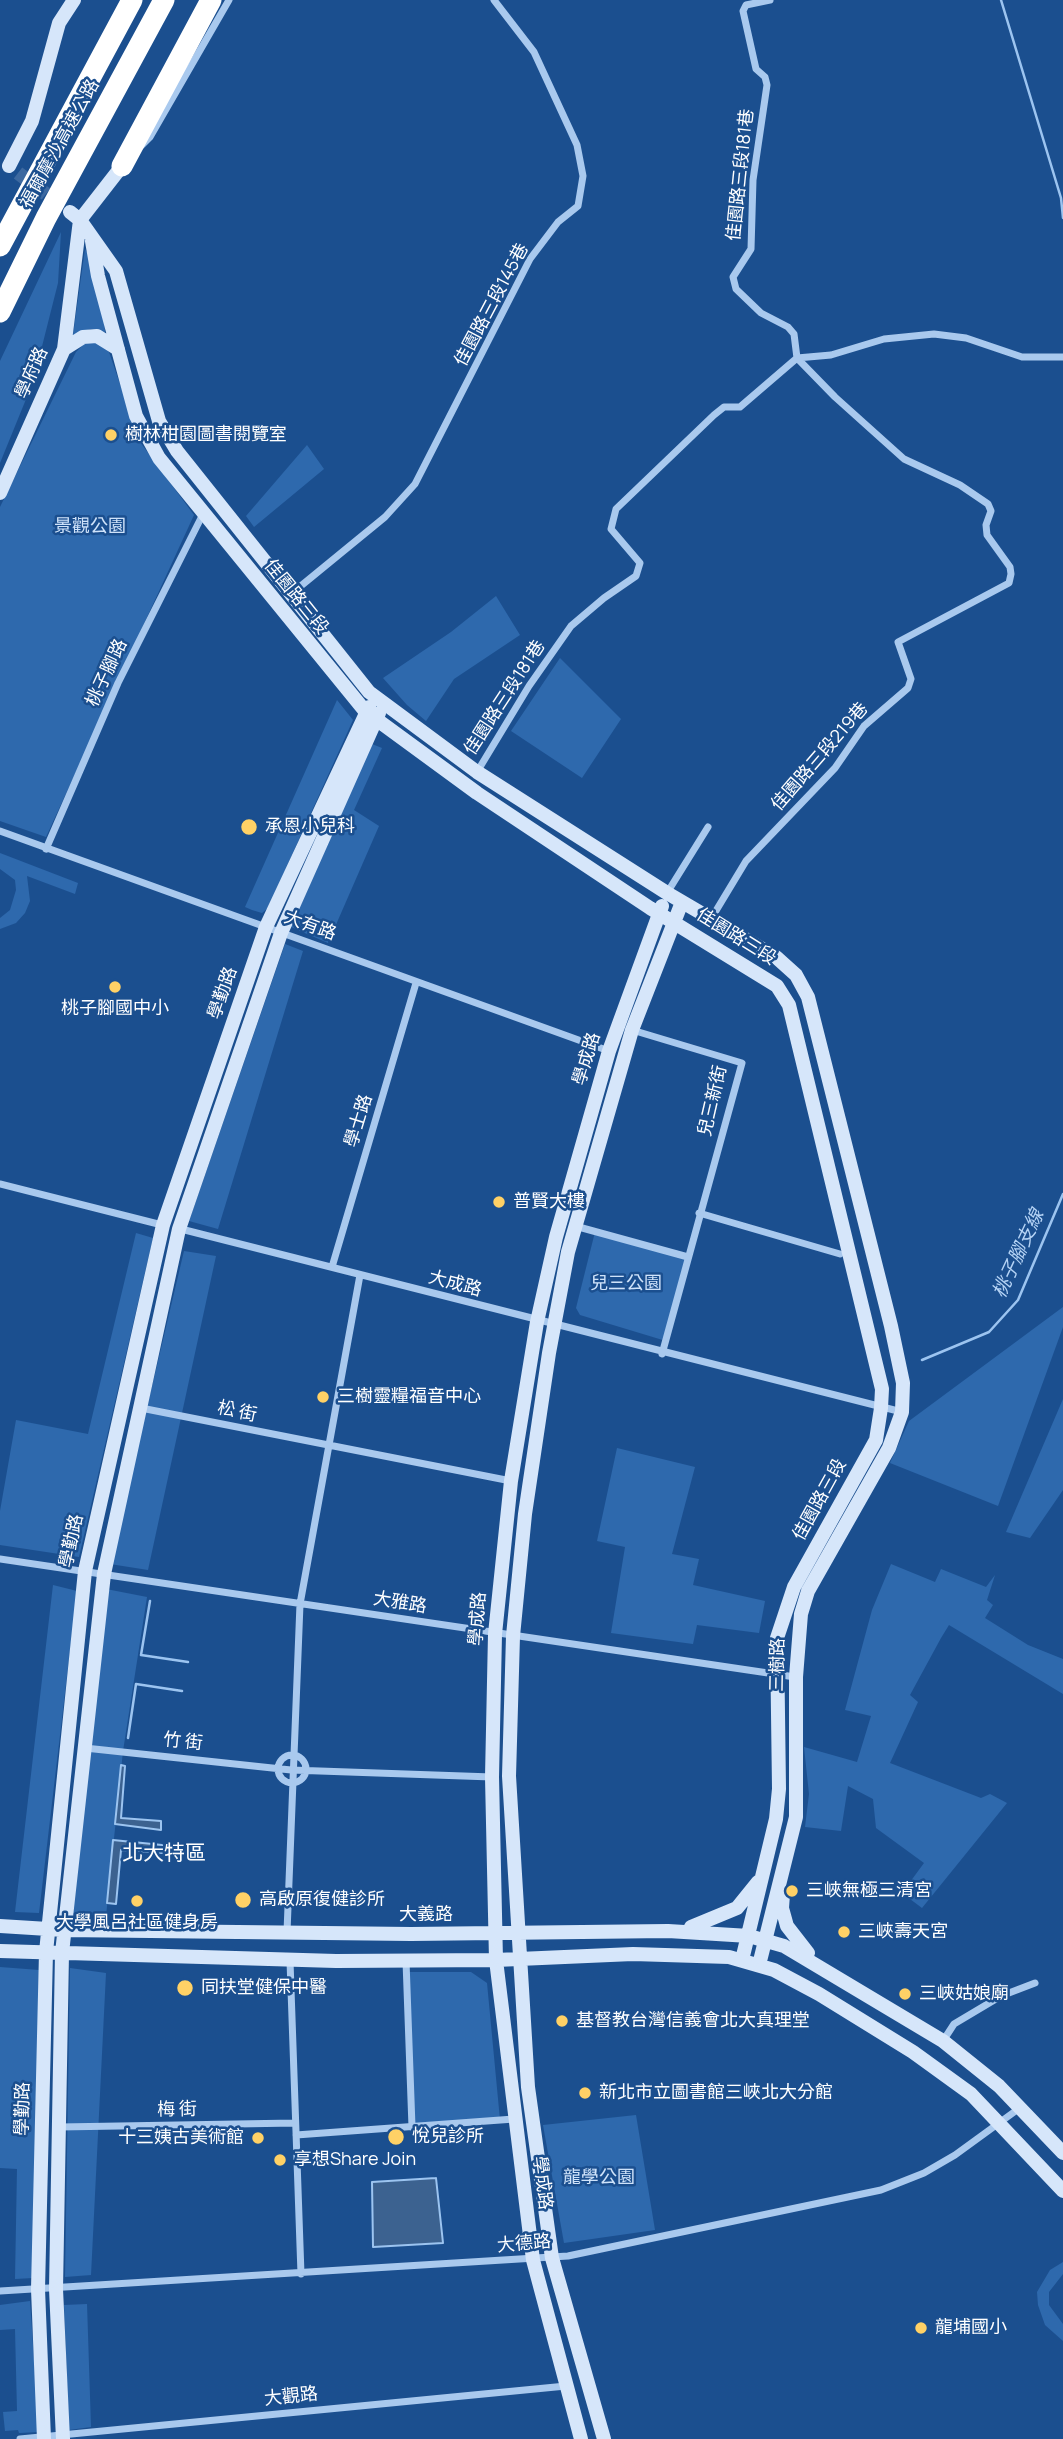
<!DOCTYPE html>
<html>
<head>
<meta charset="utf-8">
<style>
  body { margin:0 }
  canvas { display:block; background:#1b4f8f }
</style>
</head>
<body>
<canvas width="1063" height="2439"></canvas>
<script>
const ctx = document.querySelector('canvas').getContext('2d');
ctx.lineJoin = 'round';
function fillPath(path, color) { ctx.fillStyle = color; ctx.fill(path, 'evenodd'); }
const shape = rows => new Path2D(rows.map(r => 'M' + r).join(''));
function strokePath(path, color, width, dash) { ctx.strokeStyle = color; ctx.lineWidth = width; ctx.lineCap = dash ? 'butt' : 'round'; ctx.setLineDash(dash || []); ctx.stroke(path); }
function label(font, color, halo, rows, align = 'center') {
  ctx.font = font + ' Manrope,"Noto Sans TC",sans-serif'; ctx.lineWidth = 5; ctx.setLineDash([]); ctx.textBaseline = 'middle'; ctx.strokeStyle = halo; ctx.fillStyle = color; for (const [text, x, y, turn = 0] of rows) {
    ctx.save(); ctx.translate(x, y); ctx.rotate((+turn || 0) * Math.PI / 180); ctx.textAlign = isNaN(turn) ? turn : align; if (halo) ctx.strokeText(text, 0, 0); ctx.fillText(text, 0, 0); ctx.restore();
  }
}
const green = shape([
  [61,232,58,283,33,382,0,463,0,361],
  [85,249,101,277,105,332,91,329,73,335],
  [93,342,103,345,109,352,140,442,194,515,46,837,0,821,0,507,76,352,84,344],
  [307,445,324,469,254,527,246,516],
  [496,596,520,635,454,679,426,721,407,705,383,678,451,632],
  [560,658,621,719,582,778,511,731],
  [337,700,353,720,268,908,262,913,252,910,245,907],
  [372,744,382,748,354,810,379,826,328,943,291,927],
  [0,853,78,883,75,894,27,876,30,901,25,913,16,923,0,929,0,918,10,910,16,890,15,880,0,869],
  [285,944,303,951,218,1229,189,1221],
  [595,1232,688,1257,666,1341,580,1315,576,1308],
  [136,1233,153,1238,79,1557,0,1545,0,1511,16,1420,88,1434],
  [184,1251,216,1256,148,1570,110,1564],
  [1063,1307,1063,1327,998,1506,890,1463,909,1421],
  [1063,1399,1063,1490,1030,1538,1006,1532],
  [617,1448,695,1467,672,1554,699,1559,693,1585,765,1601,759,1633,697,1625,693,1644,611,1633,625,1547,597,1541],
  [891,1564,935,1582,941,1569,986,1587,995,1575,987,1600,993,1605,985,1618,1028,1645,1063,1659,1063,1694,949,1625,941,1638,910,1695,918,1702,890,1763,981,1798,990,1794,1007,1803,922,1908,902,1893,924,1863,876,1828,873,1799,848,1786,841,1831,805,1827,809,1794,804,1747,857,1762,871,1716,845,1710,872,1610],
  [53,1585,77,1591,39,1913,15,1912],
  [106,1589,147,1597,123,1751,106,1916,73,1913],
  [0,1967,39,1970,33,2278,15,2279,17,2169,0,2168],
  [70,1968,106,1973,91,2275,65,2277],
  [406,1972,471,1972,487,1983,500,2120,412,2127],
  [636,2115,655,2230,564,2243,543,2125],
  [1063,2262,1063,2274,1049,2292,1049,2305,1063,2324,1063,2341,1045,2325,1038,2305,1037,2292,1050,2270],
  [30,2301,39,2432,19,2433,18,2430,5,2431,3,2412,17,2411,15,2329,0,2330,0,2305],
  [87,2304,91,2427,69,2430,64,2305]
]);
const water = shape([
  [121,1765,125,1766,121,1818,161,1821,161,1830,115,1824,121,1765],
  [113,1840,162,1845,163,1853,121,1850,116,1904,107,1903,113,1840],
  [436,2178,443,2243,373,2247,372,2182,436,2178]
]);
const stream = shape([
  [1001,0,1061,198,1063,218],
  [922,1360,989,1332,1018,1300,1063,1194],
  [150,1601,141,1655,188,1662],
  [128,1738,136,1684,182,1691]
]);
const secondaryTunnel = shape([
  [18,173,70,212]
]);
const street = shape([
  [770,0,746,5,743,11,756,69,765,77,767,85,753,180,751,249,733,277,736,289,761,313,788,327,794,334,797,358],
  [142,145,150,137,229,0],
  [797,358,831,355,884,339,934,334,966,338,1022,357,1063,357],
  [291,594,385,517,415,484,530,259,558,222,578,206,583,176,577,145,534,52,494,0],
  [477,772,529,686,571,626,604,598,636,576,640,563,611,529,616,509,714,415,724,407,740,407,797,358],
  [0,831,609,1051],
  [46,849,118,683,203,514],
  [667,893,708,827],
  [711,919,746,861,835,768,864,726,908,688,911,679,898,642,1009,583,1011,574,1010,567,987,535,986,525,991,511,988,504,960,485,904,459,835,397,797,358],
  [632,1030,742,1063,662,1354],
  [0,1184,166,1226],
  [699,1213,840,1254],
  [575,1226,688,1257],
  [177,1228,902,1412],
  [332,1267,416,983],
  [141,1408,511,1481],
  [0,1559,795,1677],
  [85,1748,291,1770,492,1777],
  '278 1769a14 14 0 1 1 28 0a14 14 0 1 1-28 0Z',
  [287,1932,300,1604,360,1275],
  [290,1961,301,2274],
  [406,1961,412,2127],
  [943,2041,954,2024,1001,1996,1035,1983],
  [60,2127,295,2123],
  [296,2135,514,2119],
  [0,2291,568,2256,881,2190,924,2173,955,2155,1021,2107],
  [20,2439,566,2386]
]);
const secondary = shape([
  [9,166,32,121,59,23,74,0],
  [70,212,80,220,116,271,159,421,177,451,369,692,477,772,667,893,776,957,796,975,808,997,891,1326,903,1383,902,1412,889,1448,808,1591,801,1614,796,1677,796,1817,759,1965],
  [80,220,122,166],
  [92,241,98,276,136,416,159,458,365,711,477,793,650,908,777,986,789,1005,882,1389,881,1408,876,1440,794,1587,777,1638,779,1789,776,1819,742,1960],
  [64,349,83,337,97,336,118,349],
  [0,493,64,349,80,220],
  [783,1894,782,1908,787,1926,808,1953],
  [0,1926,64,1930,411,1934,668,1931,749,1936,784,1946,943,2041,999,2086,1063,2153],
  [691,1927,737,1908,758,1882],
  [0,1951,336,1961,496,1960,633,1954,729,1957,774,1970,819,1994,913,2052,971,2094,1063,2191],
  [44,2439,38,2289,46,1952,85,1571,163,1225,266,927,369,707],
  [63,2439,56,2289,62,1953,104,1574,179,1229,281,933,379,713],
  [581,2439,533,2260,496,1960,492,1777,495,1634,511,1481,537,1322,556,1237,609,1051,662,906],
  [604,2439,552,2258,528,2087,509,1776,513,1636,525,1514,549,1353,568,1252,632,1030,682,902]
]);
const highway = shape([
  [122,166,211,0],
  [0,246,132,0],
  [0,312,46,218,164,0]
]);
const markers = [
  [111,435,7,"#ffd166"],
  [249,827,9,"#ffd166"],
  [115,987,7,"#ffd166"],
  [499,1202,7,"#ffd166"],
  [323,1397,7,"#ffd166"],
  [792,1891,7,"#ffd166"],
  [243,1900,9,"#ffd166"],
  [137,1901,7,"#ffd166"],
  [844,1932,7,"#ffd166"],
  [185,1988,9,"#ffd166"],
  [905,1994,7,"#ffd166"],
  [562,2021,7,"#ffd166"],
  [585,2093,7,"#ffd166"],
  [396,2137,9,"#ffd166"],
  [258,2138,7,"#ffd166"],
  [280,2160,7,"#ffd166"],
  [921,2328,7,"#ffd166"]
];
const streetNames = [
  ["福爾摩沙高速公路",60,144,-61],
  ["佳園路三段181巷",741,175,-84],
  ["佳園路三段145巷",492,305,-62],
  ["學府路",32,373,-66],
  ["佳園路三段",296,597,51],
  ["桃子腳路",107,673,-65],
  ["佳園路三段181巷",505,698,-57],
  ["佳園路三段219巷",820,757,-49],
  ["大有路",310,926,20],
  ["佳園路三段",736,937,32],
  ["學勤路",223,993,-71],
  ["學成路",587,1059,-73],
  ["兒三新街",713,1101,-77],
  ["學士路",359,1121,-73],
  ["大成路",455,1284,15],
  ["松 街",237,1412,12],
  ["佳園路三段",820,1500,-61],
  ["學勤路",72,1541,-78],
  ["大雅路",400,1603,9],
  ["學成路",478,1619,-86],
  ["三樹路",778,1665,-89],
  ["竹 街",183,1742,6],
  ["大義路",426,1915],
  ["學勤路",23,2109,-89],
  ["梅 街",177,2110,-1],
  ["學成路",542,2183,83],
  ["大德路",524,2244,-5],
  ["大觀路",291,2397,-6]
];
const poiNames = [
  ["樹林柑園圖書閱覽室",125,435],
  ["承恩小兒科",265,827],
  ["桃子腳國中小",115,1009,"center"],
  ["普賢大樓",513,1202],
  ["三樹靈糧福音中心",337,1397],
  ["三峽無極三清宮",806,1891],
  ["高啟原復健診所",259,1900],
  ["大學風呂社區健身房",137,1923,"center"],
  ["三峽壽天宮",858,1932],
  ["同扶堂健保中醫",201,1988],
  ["三峽姑娘廟",919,1994],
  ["基督教台灣信義會北大真理堂",576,2021],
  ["新北市立圖書館三峽北大分館",599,2093],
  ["悅兒診所",412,2137],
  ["十三姨古美術館",244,2138,"right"],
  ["享想Share Join",294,2160],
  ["龍埔國小",935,2328]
];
const parkNames = [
  ["景觀公園",90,527],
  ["兒三公園",626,1284],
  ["龍學公園",599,2178]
];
const waterNames = [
  ["桃子腳支線",1019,1254,-65]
];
const quarterNames = [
  ["北大特區",164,1854]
];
fillPath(green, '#2e69ad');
fillPath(water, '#3c6290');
strokePath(water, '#9cc4f0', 2);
strokePath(stream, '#9cc4f0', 2.5);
strokePath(secondaryTunnel, '#3d69a0', 14, [14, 7]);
strokePath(street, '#a9c9ee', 7);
strokePath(secondary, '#d6e6fa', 14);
strokePath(highway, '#fff', 21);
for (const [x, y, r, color] of markers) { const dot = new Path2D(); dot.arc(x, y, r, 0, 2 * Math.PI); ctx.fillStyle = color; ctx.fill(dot); strokePath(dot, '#1b4f8f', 2.5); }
label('18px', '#fff', '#1b4f8f', streetNames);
label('18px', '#fff', '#1b4f8f', poiNames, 'left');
label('18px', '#cfe3fa', '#1b4f8f', parkNames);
label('italic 19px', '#b5d3f5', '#1b4f8f', waterNames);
label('21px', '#fff', '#1b4f8f', quarterNames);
</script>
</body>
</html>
